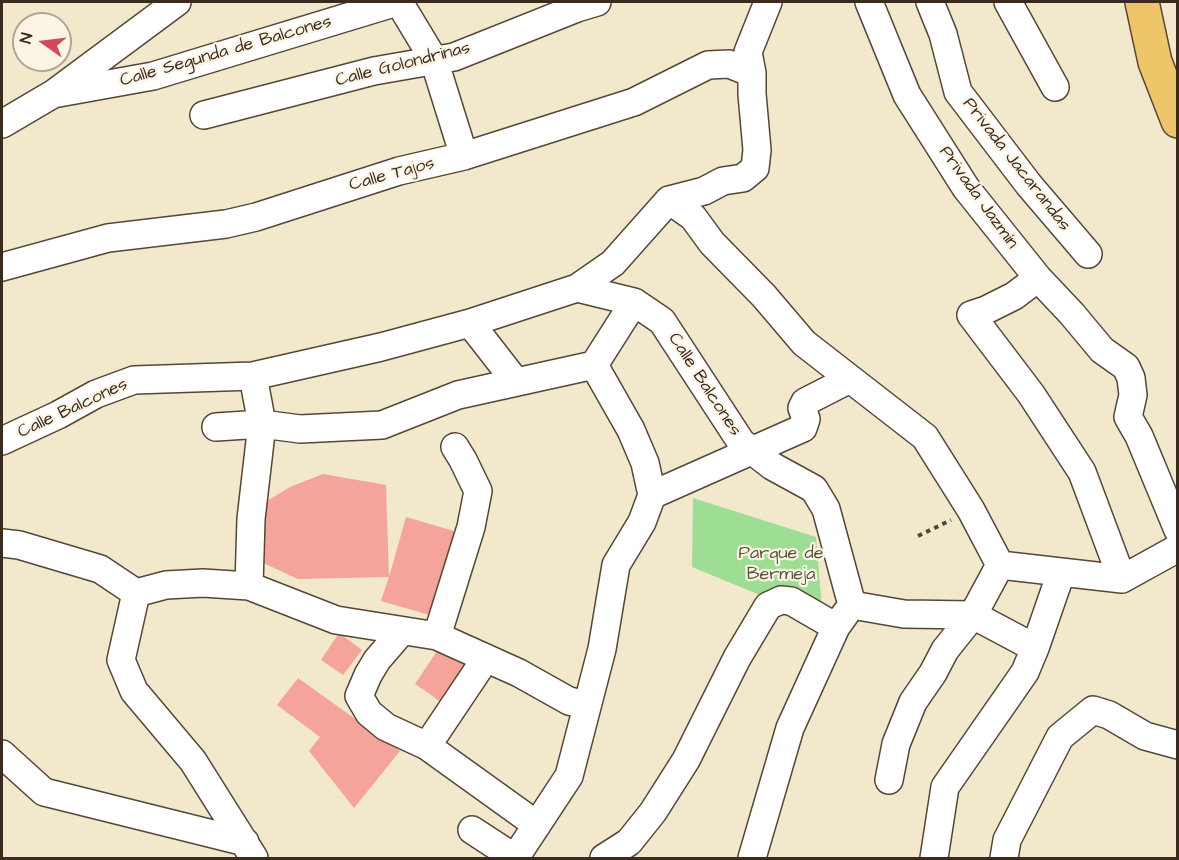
<!DOCTYPE html>
<html>
<head>
<meta charset="utf-8">
<style>
  body { margin:0 }
  #map { position:relative; width:1179px; height:860px; overflow:hidden; background:#f2e8cb; font-family:"Architects Daughter",sans-serif }
  canvas { display:block }
  .frame { position:absolute; inset:0; border:3px solid #3b2a1e; pointer-events:none }
  .north { position:absolute; left:12px; top:12px; width:60px; height:60px; box-sizing:border-box; background:#fcf5e5; border:2px solid #afa495; border-radius:50%; rotate:284deg; font-size:16px; font-weight:700; line-height:24px; text-align:center; color:#3b2a1e }
  .north::after { content:''; display:block; margin:auto; width:21px; height:27px; background:#d1495b; clip-path:polygon(50% 0,100% 100%,50% 72%,0 100%) }
</style>
</head>
<body>
<div id="map">
<canvas width="1179" height="860"></canvas>
<div class="frame"></div>
<div class="north">N</div>
</div>
<script>
const ctx = document.querySelector('canvas').getContext('2d');
ctx.lineJoin = 'round';
function fillPath(path, color) { ctx.fillStyle = color; ctx.fill(path, 'evenodd'); }
const shape = rows => new Path2D(rows.map(r => 'M' + r).join(''));
function strokePath(path, color, width, dash) { ctx.strokeStyle = color; ctx.lineWidth = width; ctx.lineCap = dash ? 'butt' : 'round'; ctx.setLineDash(dash || []); ctx.stroke(path); }
function label(font, color, halo, rows, align = 'center') {
  ctx.font = font + ' "Architects Daughter",sans-serif'; ctx.lineWidth = 4.5; ctx.setLineDash([]); ctx.textBaseline = 'middle'; ctx.strokeStyle = halo; ctx.fillStyle = color; for (const [text, x, y, turn = 0] of rows) {
    ctx.save(); ctx.translate(x, y); ctx.rotate((+turn || 0) * Math.PI / 180); ctx.textAlign = isNaN(turn) ? turn : align; if (halo) ctx.strokeText(text, 0, 0); ctx.fillText(text, 0, 0); ctx.restore();
  }
}
const green = shape([
  [693,498,816,537,823,621,692,567]
]);
const building = shape([
  [323,474,386,485,389,577,406,517,464,534,440,618,381,601,389,577,298,579,263,563,262,504,290,487],
  [339,633,362,650,343,675,321,660],
  [439,648,471,659,441,702,415,684],
  [298,678,400,751,354,808,309,751,320,737,277,705]
]);
const path = shape([
  [918,536,951,520]
]);
const minor = shape([
  [399,2,434,60,464,156],
  [869,2,907,95,966,188,1038,278,1072,314,1102,350,1126,367,1131,378,1133,395,1128,417,1139,436,1178,530],
  [930,2,943,34,958,92,1029,185,1088,254],
  [1008,2,1055,87],
  [53,94,153,76,397,2],
  [204,115,374,71,454,57,577,8,597,2],
  [2,124,53,94,177,2],
  [669,200,693,217,712,243,764,296,804,343,925,437,971,510,1000,565],
  [669,200,704,191,723,181,743,178,755,168,757,150,752,94,752,73],
  [2,267,108,238,226,224,256,217,399,171,464,156,634,102,708,65,729,64,752,73,748,52,768,2],
  [1038,278,1014,296,986,310,971,315,1031,394,1082,472,1122,579],
  [577,288,634,302,662,321,741,442,772,466,814,489,826,509,852,605],
  [470,323,516,382],
  [594,365,634,302],
  [216,427,262,424,300,429,382,425,458,395,594,365],
  [2,441,58,415,96,394,134,380,253,376,381,347,470,323,577,288,613,263,669,200],
  [652,495,803,428,806,419,802,408,805,402,850,379],
  [2,543,19,545,100,569,136,593],
  [1000,565,1122,579,1178,548],
  [249,586,251,519,262,424,253,376],
  [136,593,166,585,203,583,249,586,336,620,437,636,519,673,569,701,587,705],
  [136,593,121,660,134,691,193,761,254,858],
  [852,605,904,614,973,615,1035,648],
  [402,631,377,660,368,675,359,696,369,713,386,727,427,746,537,825],
  [437,636,471,527,478,491,463,460,455,447],
  [427,746,486,658],
  [2,754,44,792,245,842],
  [889,780,896,744,913,702,933,673,945,650,973,615,1000,565],
  [472,830,515,858],
  [515,858,569,776,602,649,616,565,642,522,652,495,645,463,631,430,594,365],
  [604,858,629,842,653,812,686,760,737,658,768,606,781,600,791,601,836,627],
  [752,858,790,728,836,627,846,613],
  [934,858,945,787,1025,672,1035,648,1061,573],
  [1004,858,1007,840,1060,737,1093,710,1109,715,1145,736,1178,745]
]);
const major = shape([
  [1142,2,1155,62,1178,121]
]);
const streetNames = [
  ["Calle Segunda de Balcones",226,52,-16],
  ["Calle Golondrinas",403,65,-14],
  ["Privada Jacarandas",1016,165,52],
  ["Calle Tajos",392,175,-15],
  ["Privada Jazmín",978,198,54],
  ["Calle Balcones",704,385,57],
  ["Calle Balcones",73,409,-25]
];
const parkNames = [
  ["Parque de",781,554],
  ["Bermeja",781,575]
];
fillPath(green, '#9dde94');
fillPath(building, '#f5a49a');
strokePath(minor, '#564638', 30);
strokePath(major, '#564638', 36);
strokePath(path, '#564638', 4, [4.5, 4.5]);
strokePath(minor, '#fff', 27);
strokePath(major, '#eec569', 33);
label('18px', '#3b2a1e', '#fcf5e5', streetNames);
label('18px', '#54573c', '#fcf5e5', parkNames);
</script>
</body>
</html>
